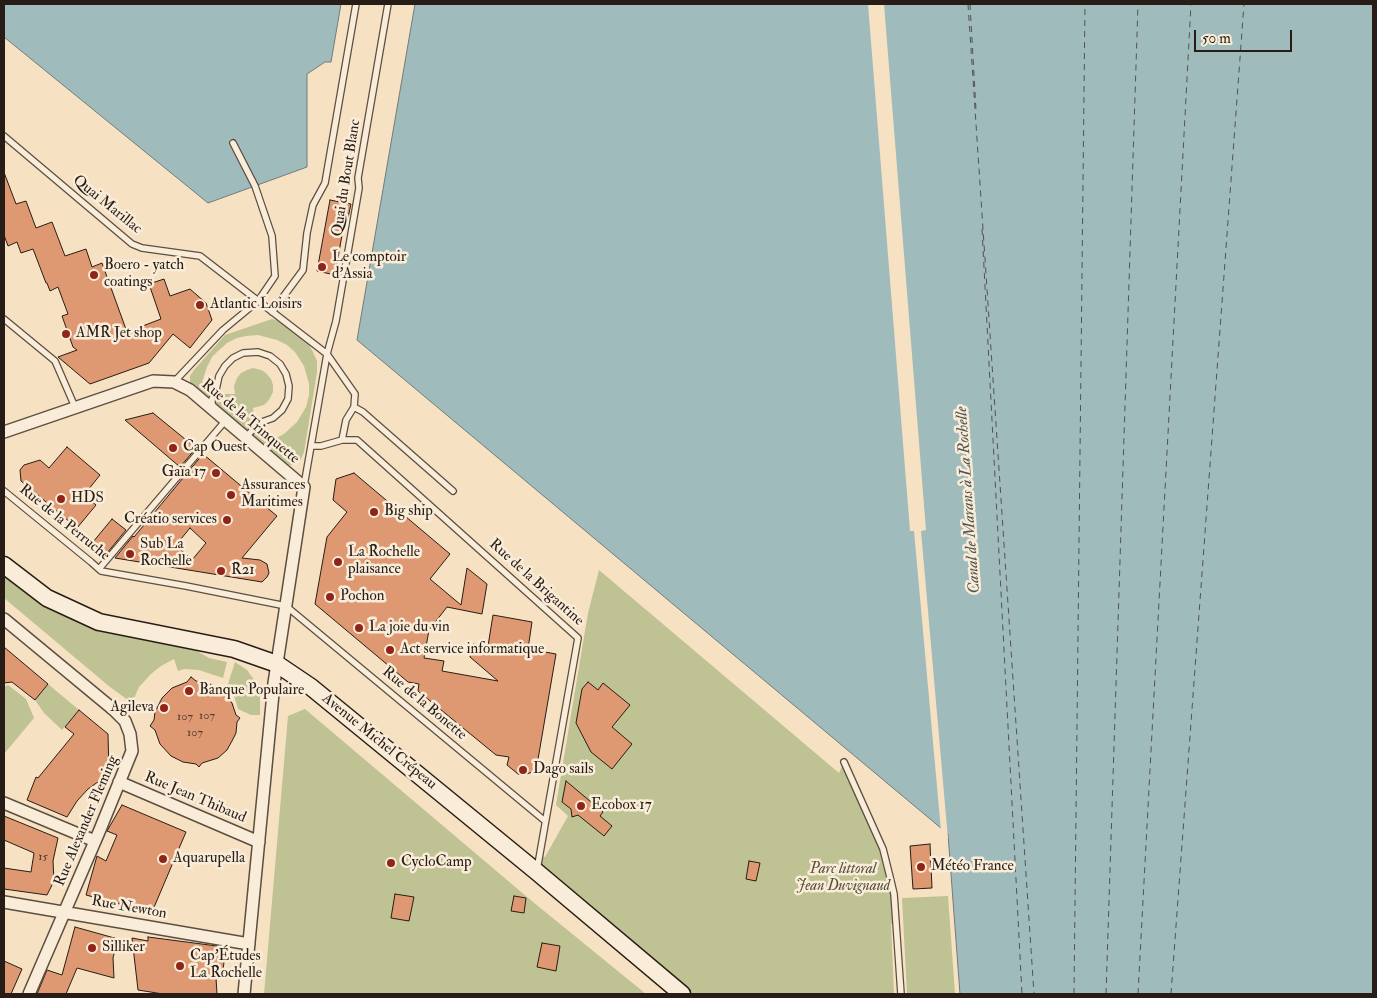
<!DOCTYPE html>
<html>
<head>
<meta charset="utf-8">
<style>
  body { margin:0 }
  #map { position:relative; width:1377px; height:998px; overflow:hidden; background:#f6e1c3; font-family:"IM FELL Double Pica",serif }
  canvas { display:block }
  .frame { position:absolute; inset:0; border:5px solid #281d16; pointer-events:none }
  .scale { position:absolute; left:1194px; top:30px; width:98px; height:22px; box-sizing:border-box; border:2px solid #281d16; border-top:0; padding-left:6px; font-size:15px; line-height:18px; white-space:nowrap; color:#281d16; -webkit-text-stroke:4px #f9ecd8; paint-order:stroke }
</style>
</head>
<body>
<div id="map">
<canvas width="1377" height="998"></canvas>
<div class="frame"></div>
<div class="scale">50 m</div>
</div>
<script>
const ctx = document.querySelector('canvas').getContext('2d');
ctx.lineJoin = 'round';
function fillPath(path, color) { ctx.fillStyle = color; ctx.fill(path, 'evenodd'); }
const shape = rows => new Path2D(rows.map(r => 'M' + r).join(''));
function strokePath(path, color, width, dash) { ctx.strokeStyle = color; ctx.lineWidth = width; ctx.lineCap = dash ? 'butt' : 'round'; ctx.setLineDash(dash || []); ctx.stroke(path); }
function label(font, color, halo, rows, align = 'center') {
  ctx.font = font + ' "IM FELL Double Pica",serif'; ctx.lineWidth = 5; ctx.setLineDash([]); ctx.textBaseline = 'middle'; ctx.strokeStyle = halo; ctx.fillStyle = color; for (const [text, x, y, turn = 0] of rows) {
    ctx.save(); ctx.translate(x, y); ctx.rotate((+turn || 0) * Math.PI / 180); ctx.textAlign = isNaN(turn) ? turn : align; if (halo) ctx.strokeText(text, 0, 0); ctx.fillText(text, 0, 0); ctx.restore();
  }
}
const green = shape([
  [272,319,282,322,309,345,313,352,317,361,317,372,304,452,301,459,294,465,288,465,281,462,192,387,190,382,190,376,194,370,225,335],
  [258,335,277,340,287,345,295,352,304,366,309,384,309,395,306,407,297,422,284,434,270,441,265,428,254,417,253,408,264,405,269,400,273,392,273,385,271,379,266,373,261,370,253,368,247,370,241,373,237,378,234,386,235,394,225,394,212,385,202,382,207,367,212,357,218,351,227,343,237,338,246,336],
  [599,570,839,773,844,762,883,849,890,877,897,923,891,924,894,994,682,994,537,872,539,856,545,857,568,816,556,805,588,613],
  [4,576,33,597,192,648,209,658,227,662,223,678,199,670,184,669,178,671,174,659,161,666,151,674,139,687,132,703,110,687,4,598],
  [235,662,247,670,260,688,260,715,251,715,238,709,232,689,228,684],
  [48,684,79,710,62,730,44,713,35,700],
  [8,685,26,699,34,718,4,754,4,687],
  [305,709,533,902,646,994,264,994,288,716],
  [948,896,955,994,907,994,902,898]
]);
const water = shape([
  [4,4,341,4,331,62,325,62,307,74,307,167,208,203,4,37,4,4],
  [415,4,1373,4,1373,994,960,994,948,834,357,340,415,4]
]);
const pier = shape([
  [868,4,884,4,926,530,921,531,948,839,946,839,945,835,941,831,914,531,910,531]
]);
const ferry = shape([
  [968,4,1034,994],
  [970,4,976,110],
  [982,229,1022,994],
  [1074,994,1085,4],
  [1106,994,1138,4],
  [1138,994,1191,4],
  [1171,994,1244,4]
]);
const building = shape([
  [5,175,16,204,26,201,36,228,52,222,65,256,86,249,92,267,102,263,127,332,161,319,149,284,164,279,170,296,190,289,206,303,212,320,190,348,173,334,149,363,90,384,58,357,77,350,73,347,62,316,68,314,58,287,50,291,47,283,46,283,33,249,21,253,17,242,8,246,4,235,4,176,5,175],
  [330,200,351,204,348,218,345,218,335,275,317,271,330,200],
  [153,413,196,448,180,467,125,420,153,413],
  [67,447,100,475,84,495,96,505,77,528,21,481,20,470,24,465,40,460,49,468,67,447],
  [203,454,277,516,242,558,260,560,267,564,269,573,267,577,262,582,115,558,133,536,134,537,203,454],
  [190,528,206,543,192,560,176,545,190,528],
  [354,473,450,554,430,579,461,605,467,568,487,584,482,614,447,607,429,630,424,658,444,661,442,671,498,681,470,657,473,644,488,646,493,615,532,622,528,649,556,654,536,771,523,775,518,774,507,765,509,757,496,755,418,691,419,684,408,682,315,604,327,537,347,512,333,500,336,479,354,473],
  [112,519,126,530,107,553,93,542,112,519],
  [4,647,48,684,35,700,12,682,4,683,4,647],
  [191,677,196,681,210,684,222,691,232,703,236,715,240,718,237,722,236,733,232,741,227,750,218,758,202,763,199,767,196,764,183,762,171,756,160,744,155,730,150,726,154,720,155,712,162,698,172,688,187,682,191,677],
  [588,682,598,690,603,683,630,705,612,727,632,744,612,769,591,752,576,723,582,689,588,682],
  [79,710,108,734,109,774,88,789,77,801,67,817,27,800,36,777,38,778,74,734,65,727,79,710],
  [566,781,603,812,600,816,612,826,604,836,578,815,572,817,571,809,562,802,566,781],
  [122,805,186,832,152,912,128,902,127,906,86,895,97,856,106,861,117,835,107,831,122,805],
  [4,816,58,838,53,861,54,881,47,895,4,889,4,868,31,872,34,853,4,840,4,816],
  [930,844,932,888,913,889,910,846,930,844],
  [749,861,760,863,756,881,746,879,749,861],
  [395,894,414,897,409,921,391,918,395,894],
  [514,896,526,898,524,913,511,911,514,896],
  [75,927,118,939,113,958,114,978,77,968,66,994,37,994,47,970,62,975,75,927],
  [148,937,217,946,216,953,225,954,222,978,216,978,217,994,163,994,138,990,132,938,148,941,148,937],
  [542,943,560,946,556,971,537,967,542,943],
  [4,961,22,969,11,994,4,994,4,961]
]);
const lane = shape([
  [4,136,132,244,142,248,200,256,327,354,355,394,354,407,346,420,342,440],
  [272,312,303,270,307,233,313,205,325,183,356,4],
  [4,319,55,361,75,407],
  [174,382,223,330,258,301,275,276,272,236,255,186,233,143],
  [212,407,212,399,216,390,219,376,225,366,233,358,243,353,258,352,270,356,280,364,286,374,289,386,288,399,282,410,273,418,259,423,246,437],
  [354,407,363,412,453,491],
  [311,446,321,446,342,440,357,440,578,638,537,870],
  [304,486,327,354,336,321,359,188,358,178,388,4],
  [4,491,91,562,101,571,186,586,286,606,545,821],
  [99,569,226,420],
  [844,762,883,849,890,877,894,894,901,994]
]);
const street = shape([
  [4,432,153,381,174,382,190,390,304,487,274,683,244,994],
  [4,619,114,710,125,721,130,734,132,751,99,832,29,994],
  [119,782,259,842],
  [4,803,95,841],
  [4,902,249,944]
]);
const secondary = shape([
  [4,565,47,598,99,622,234,649,277,664,311,687,537,872,682,994]
]);
const markers = [
  [322,267,5,"#8f2418"],
  [94,275,5,"#8f2418"],
  [200,305,5,"#8f2418"],
  [66,334,5,"#8f2418"],
  [173,448,5,"#8f2418"],
  [216,473,5,"#8f2418"],
  [231,495,5,"#8f2418"],
  [61,499,5,"#8f2418"],
  [374,512,5,"#8f2418"],
  [227,520,5,"#8f2418"],
  [130,554,5,"#8f2418"],
  [338,562,5,"#8f2418"],
  [221,571,5,"#8f2418"],
  [330,597,5,"#8f2418"],
  [359,628,5,"#8f2418"],
  [390,650,5,"#8f2418"],
  [189,691,5,"#8f2418"],
  [164,708,5,"#8f2418"],
  [523,770,5,"#8f2418"],
  [581,806,5,"#8f2418"],
  [163,859,5,"#8f2418"],
  [391,863,5,"#8f2418"],
  [921,867,5,"#8f2418"],
  [92,948,5,"#8f2418"],
  [180,966,5,"#8f2418"]
];
const numberNames = [
  ["107",207,716],
  ["107",185,717],
  ["107",195,733],
  ["15",43,857]
];
const streetNames = [
  ["Quai du Bout Blanc",347,178,-81],
  ["Quai Marillac",107,205,39],
  ["Rue de la Trinquette",250,422,40],
  ["Rue de la Perruche",64,523,39],
  ["Rue de la Brigantine",536,583,42],
  ["Rue de la Bonette",424,704,40],
  ["Avenue Michel Crépeau",379,742,39],
  ["Rue Jean Thibaud",195,798,23],
  ["Rue Alexander Fleming",87,821,-67],
  ["Rue Newton",129,908,10]
];
const poiNames = [
  ["Le comptoir",332,258],
  ["d'Assia",332,275],
  ["Boero - yatch",104,266],
  ["coatings",104,283],
  ["Atlantic Loisirs",210,305],
  ["AMR Jet shop",76,334],
  ["Cap Ouest",183,448],
  ["Gaïa 17",206,473,"right"],
  ["Assurances",241,486],
  ["Maritimes",241,503],
  ["HDS",71,499],
  ["Big ship",384,512],
  ["Créatio services",217,520,"right"],
  ["Sub La",140,545],
  ["Rochelle",140,562],
  ["La Rochelle",348,553],
  ["plaisance",348,570],
  ["R21",231,571],
  ["Pochon",340,597],
  ["La joie du vin",369,628],
  ["Act service informatique",400,650],
  ["Banque Populaire",199,691],
  ["Agileva",154,708,"right"],
  ["Dago sails",533,770],
  ["Ecobox 17",591,806],
  ["Aquarupella",173,859],
  ["CycloCamp",401,863],
  ["Météo France",931,867],
  ["Silliker",102,948],
  ["Cap’Études",190,957],
  ["La Rochelle",190,974]
];
const parkNames = [
  ["Parc littoral",843,870],
  ["Jean Duvignaud",843,887]
];
const waterNames = [
  ["Canal de Marans à La Rochelle",969,500,-94]
];
fillPath(green, '#bfc292');
fillPath(water, '#a0bbbc');
strokePath(water, '#707c7a', 1);
fillPath(pier, '#f6e1c3');
strokePath(ferry, '#525450', 1, [6, 5]);
fillPath(building, '#de9872');
strokePath(building, '#281d16', 1);
strokePath(lane, '#5c4e41', 8);
strokePath(street, '#5c4e41', 14);
strokePath(secondary, '#281d16', 19);
strokePath(lane, '#f9ecd8', 5.5);
strokePath(street, '#f9ecd8', 11);
strokePath(secondary, '#f9ecd8', 16);
for (const [x, y, r, color] of markers) { const dot = new Path2D(); dot.arc(x, y, r, 0, 2 * Math.PI); ctx.fillStyle = color; ctx.fill(dot); strokePath(dot, '#f9ecd8', 2); }
label('12px', '#563c2d', null, numberNames);
label('15px', '#281d16', '#f9ecd8', streetNames);
label('15px', '#281d16', '#f9ecd8', poiNames, 'left');
label('italic 15px', '#554f3b', '#f9ecd8', parkNames);
label('italic 16px', '#525450', '#f9ecd8', waterNames);
</script>
</body>
</html>
